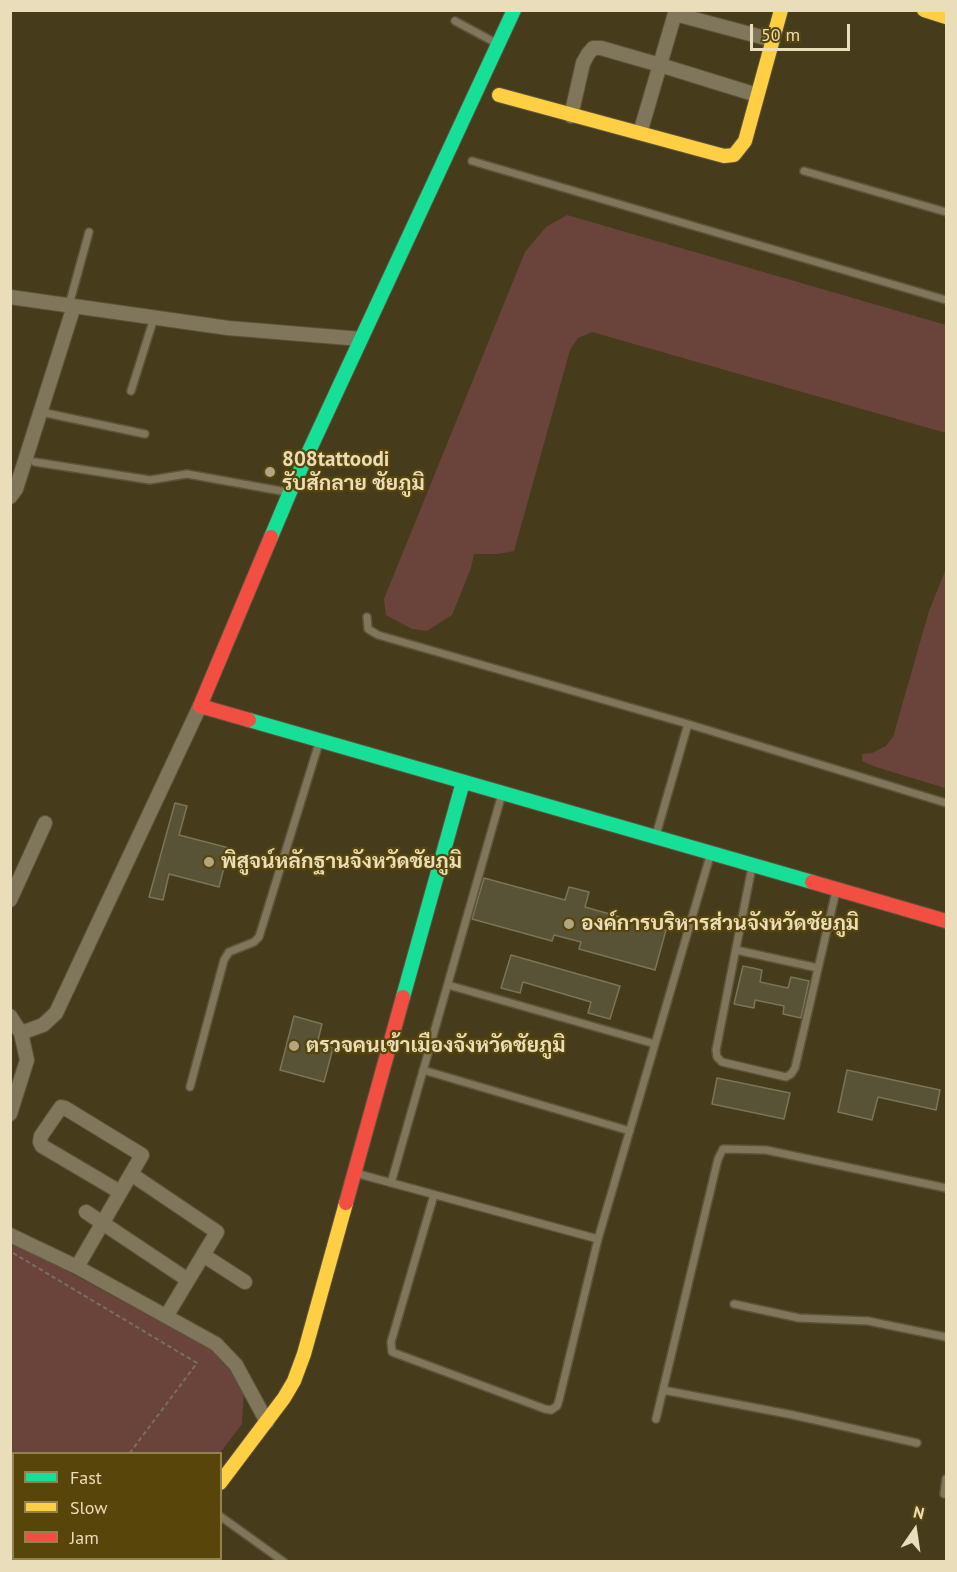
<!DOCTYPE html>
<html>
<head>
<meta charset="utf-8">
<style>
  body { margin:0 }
  #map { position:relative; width:957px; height:1572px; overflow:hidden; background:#463c1b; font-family:"PT Sans",sans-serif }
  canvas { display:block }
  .frame { position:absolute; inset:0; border:12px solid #eaddba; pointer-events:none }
  .legend { position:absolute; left:12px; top:1452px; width:210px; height:108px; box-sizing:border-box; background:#584509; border:2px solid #928250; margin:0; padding:8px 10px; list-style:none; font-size:18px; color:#eaddba }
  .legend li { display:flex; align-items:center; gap:12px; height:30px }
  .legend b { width:30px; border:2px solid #928250 }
  .north { position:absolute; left:885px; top:1500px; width:60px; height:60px; -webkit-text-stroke:4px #584509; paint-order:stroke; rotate:13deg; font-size:16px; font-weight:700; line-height:24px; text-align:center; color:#eaddba }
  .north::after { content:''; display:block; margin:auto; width:21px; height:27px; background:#eaddba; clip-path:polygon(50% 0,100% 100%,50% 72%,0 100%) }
  .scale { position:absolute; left:750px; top:24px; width:100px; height:27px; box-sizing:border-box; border:3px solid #eaddba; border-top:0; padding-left:8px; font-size:18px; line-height:21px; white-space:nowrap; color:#eaddba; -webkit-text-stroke:4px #584509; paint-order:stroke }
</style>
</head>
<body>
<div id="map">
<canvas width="957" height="1572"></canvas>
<div class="frame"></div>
<ul class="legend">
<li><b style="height:8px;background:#16e098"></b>Fast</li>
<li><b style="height:8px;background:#ffcf43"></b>Slow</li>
<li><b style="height:8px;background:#f24e42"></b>Jam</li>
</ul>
<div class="north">N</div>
<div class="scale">50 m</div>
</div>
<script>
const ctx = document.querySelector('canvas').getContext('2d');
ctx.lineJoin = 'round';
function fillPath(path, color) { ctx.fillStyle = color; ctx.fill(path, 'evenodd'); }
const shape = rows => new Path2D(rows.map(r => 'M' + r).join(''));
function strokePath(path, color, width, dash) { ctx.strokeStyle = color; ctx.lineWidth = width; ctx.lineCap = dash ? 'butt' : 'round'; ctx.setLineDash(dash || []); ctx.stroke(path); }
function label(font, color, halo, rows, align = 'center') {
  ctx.font = font + ' "PT Sans",Sarabun,sans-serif'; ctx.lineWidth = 4.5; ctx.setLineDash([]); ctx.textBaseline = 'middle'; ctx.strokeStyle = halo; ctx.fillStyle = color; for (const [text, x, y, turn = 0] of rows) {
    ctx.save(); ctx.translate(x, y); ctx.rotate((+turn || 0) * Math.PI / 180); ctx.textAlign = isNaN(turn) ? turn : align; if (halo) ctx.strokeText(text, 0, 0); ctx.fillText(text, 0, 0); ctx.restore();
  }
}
const green = shape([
  [567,215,946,325,946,433,592,332,578,338,570,350,514,551,498,554,474,554,471,568,452,615,427,631,412,629,386,615,384,599,525,252,546,227],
  [946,569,946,788,945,788,876,767,862,761,862,754,872,753,886,746,893,737,929,611],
  [10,1240,210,1349,228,1368,244,1391,242,1424,220,1453,14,1454,14,1558,143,1559,140,1561,11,1561]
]);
const building = shape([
  [175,803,187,806,179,835,229,848,219,887,169,874,163,900,149,897,175,803],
  [484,878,565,900,569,887,589,892,585,907,666,930,655,970,579,949,581,942,554,935,552,941,472,919,484,878],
  [511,955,620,986,610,1019,588,1013,591,1002,523,982,520,993,501,988,511,955],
  [743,966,762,970,760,982,788,988,791,977,809,981,801,1018,783,1014,784,1006,755,1000,754,1008,734,1004,743,966],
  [294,1016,322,1024,317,1044,333,1048,324,1082,280,1070,294,1016],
  [847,1070,940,1090,936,1110,878,1097,872,1120,838,1112,847,1070],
  [717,1078,790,1093,784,1119,712,1104,717,1078]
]);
const path = shape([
  [13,1253,197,1363,129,1454],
  [48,1562,51,1558]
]);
const lane = shape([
  [455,21,496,43],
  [472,161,946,300],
  [804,171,946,212],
  [69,305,89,232],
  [131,391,154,318],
  [41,412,145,434],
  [35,462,150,480,187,474,287,492],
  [367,617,368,629,378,635,688,724,946,803],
  [656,835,688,724],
  [752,867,716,1050,717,1057,722,1062,786,1077,791,1074,795,1068,836,891],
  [736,950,818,968],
  [448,985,655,1044],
  [423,1070,630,1131],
  [190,1087,224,960,229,952,254,942,259,937,319,743],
  [355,1173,598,1239,710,856],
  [391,1183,502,794],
  [434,1195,391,1342,392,1352,545,1409,551,1410,557,1406,559,1400,598,1239],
  [734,1304,799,1318,868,1321,946,1337],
  [663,1390,793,1415,917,1443],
  [656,1419,718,1159,723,1149,766,1150,946,1188],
  [944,1494,946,1479],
  [220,1516,284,1562]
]);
const street = shape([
  [675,14,773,40],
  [571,116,583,63,588,54,593,48,601,48,660,65,757,95],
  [640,133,676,10],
  [10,297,228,328,361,339],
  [10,497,16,489,74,306],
  [10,900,45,823],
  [10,1016,21,1033,27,1060,10,1114],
  [21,1033,43,1025,56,1013,200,706],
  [131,1174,217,1232,167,1315],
  [86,1212,188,1280],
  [10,1235,77,1267,216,1344,236,1365,267,1422],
  [203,1255,245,1282],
  [77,1267,142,1155,65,1108,61,1107,41,1136,40,1142,42,1146,120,1192],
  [97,1562,100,1558]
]);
const fast = shape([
  [271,537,290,492,514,10],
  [249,720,812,882],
  [403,997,463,782]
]);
const slow = shape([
  [924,10,946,17],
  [499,95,724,156,734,155,745,141,781,10],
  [220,1483,284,1398,294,1381,304,1354,346,1203],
  [157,1562,159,1558]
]);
const jam = shape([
  [249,720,200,706,271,537],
  [812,882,946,921],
  [346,1203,403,997]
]);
const markers = [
  [270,472,6,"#b1a582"],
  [209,862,6,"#b1a582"],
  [569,924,6,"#b1a582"],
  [294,1046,6,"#b1a582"]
];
const poiNames = [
  ["808tattoodi",282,460],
  ["รับสักลาย ชัยภูมิ",282,484],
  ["พิสูจน์หลักฐานจังหวัดชัยภูมิ",221,862],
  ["องค์การบริหารส่วนจังหวัดชัยภูมิ",581,924],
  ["ตรวจคนเข้าเมืองจังหวัดชัยภูมิ",306,1046]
];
fillPath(green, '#6a443a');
fillPath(building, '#585336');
strokePath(building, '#797558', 1.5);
strokePath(lane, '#5e543c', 10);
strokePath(street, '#5e543c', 16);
strokePath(fast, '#5e543c', 16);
strokePath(slow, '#5e543c', 16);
strokePath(jam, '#5e543c', 16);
strokePath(path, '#787059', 2, [4.5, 3]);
strokePath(lane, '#7f765c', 7);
strokePath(street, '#7f765c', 14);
strokePath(fast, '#16e098', 14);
strokePath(slow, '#ffcf43', 14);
strokePath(jam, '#f24e42', 14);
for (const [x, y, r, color] of markers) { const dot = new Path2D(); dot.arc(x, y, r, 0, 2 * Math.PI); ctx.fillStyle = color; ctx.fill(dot); strokePath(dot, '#584509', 2); }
label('bold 21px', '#eaddba', '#584509', poiNames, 'left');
</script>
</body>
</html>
